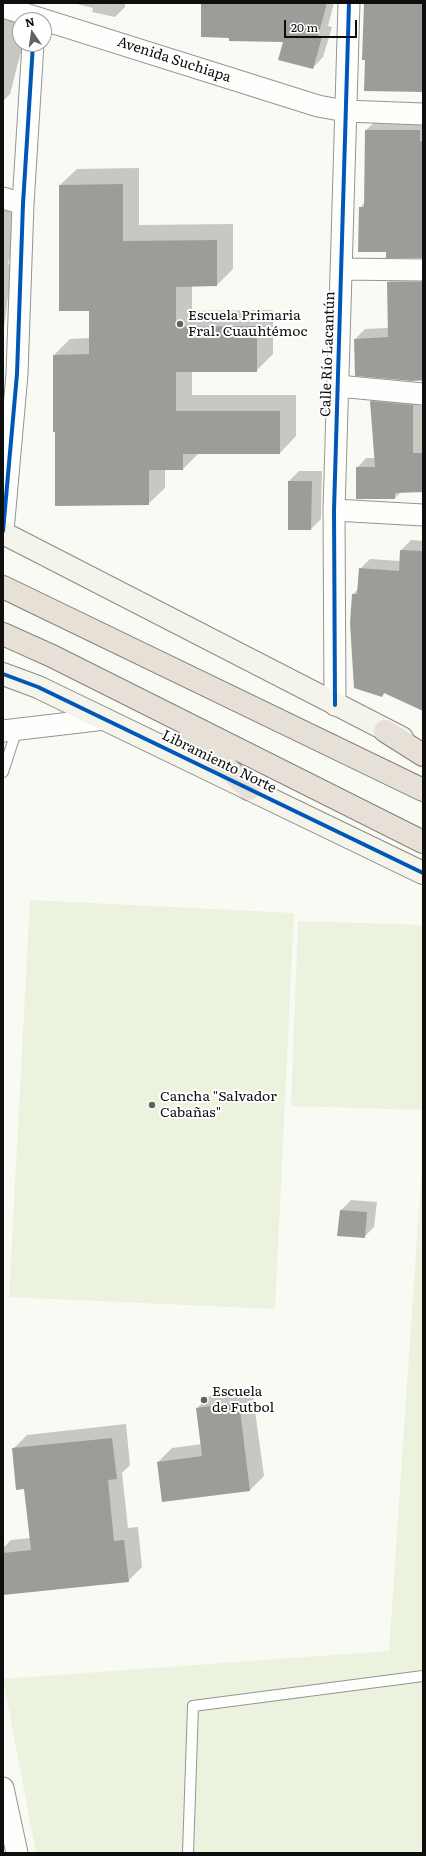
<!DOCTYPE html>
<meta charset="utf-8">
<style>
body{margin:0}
#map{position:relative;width:426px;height:1856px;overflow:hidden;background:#fafaf4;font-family:Literata,serif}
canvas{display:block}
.frame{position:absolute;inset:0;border:4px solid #0e0e0e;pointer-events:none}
.north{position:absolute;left:12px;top:12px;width:40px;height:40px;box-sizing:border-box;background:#fff;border:1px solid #9f9f9f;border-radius:50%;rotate:347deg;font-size:11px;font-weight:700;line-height:16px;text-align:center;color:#0e0e0e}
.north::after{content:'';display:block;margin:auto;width:14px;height:18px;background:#61615e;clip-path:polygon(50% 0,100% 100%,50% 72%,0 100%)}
.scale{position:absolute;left:284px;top:20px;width:73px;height:18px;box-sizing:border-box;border:2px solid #0e0e0e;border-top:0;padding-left:5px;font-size:12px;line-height:14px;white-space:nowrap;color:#0e0e0e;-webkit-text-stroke:3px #fff;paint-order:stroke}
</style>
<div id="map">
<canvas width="426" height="1856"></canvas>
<div class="frame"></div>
<div class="north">N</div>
<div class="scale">20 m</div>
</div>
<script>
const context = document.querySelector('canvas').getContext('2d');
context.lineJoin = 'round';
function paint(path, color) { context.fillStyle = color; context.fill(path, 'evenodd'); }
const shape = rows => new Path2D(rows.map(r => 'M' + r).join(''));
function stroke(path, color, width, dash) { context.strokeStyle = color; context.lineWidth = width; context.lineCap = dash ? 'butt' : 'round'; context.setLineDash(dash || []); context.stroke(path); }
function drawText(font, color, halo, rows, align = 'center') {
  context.font = font + ' Literata,serif'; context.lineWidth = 4; context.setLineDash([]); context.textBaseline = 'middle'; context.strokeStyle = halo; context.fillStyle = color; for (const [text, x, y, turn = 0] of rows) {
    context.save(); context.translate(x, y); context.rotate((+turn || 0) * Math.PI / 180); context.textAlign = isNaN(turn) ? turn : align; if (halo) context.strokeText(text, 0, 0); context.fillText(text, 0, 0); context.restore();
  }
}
const pitch = shape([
 [30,900,294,913,275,1309,9,1297],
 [298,921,423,925,423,1110,291,1106],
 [423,1148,423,1853,36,1853,3,1679,389,1651]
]);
const shadow = shape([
 [3,3,20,20,20,44,23,44,10,94,3,101],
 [73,3,125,3,125,7,115,17,92,12,93,8],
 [202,3,334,3,328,26,332,27,323,57,313,68,284,41,230,37],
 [376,121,423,121,423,257,387,251,360,208,365,202,366,130],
 [139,168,139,225,233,224,233,269,217,285,192,286,192,311,273,310,273,354,256,371,192,371,192,395,296,395,296,436,280,453,199,453,183,469,165,469,165,488,148,504,56,431,54,355,70,339,90,338,90,310,60,310,60,185,77,169],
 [3,193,17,202,16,232,8,264,12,265,3,336],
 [397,272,423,272,423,381,356,375,355,339,365,329,388,328,388,282],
 [381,392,423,396,423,491,401,492,395,498,357,468,366,458,375,458,371,401],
 [3,393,12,394,3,447],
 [299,471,322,471,321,519,311,529,289,481],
 [411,540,423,541,423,709,385,692,382,696,353,594,358,589,360,569,370,559,400,561,401,550],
 [351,1200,377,1202,374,1227,364,1237,341,1210],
 [252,1389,264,1476,250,1490,163,1501,158,1462,172,1448,202,1444,197,1408,211,1395],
 [126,1424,130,1465,122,1473,128,1528,138,1527,142,1567,128,1581,3,1594,3,1548,11,1540,30,1538,25,1488,13,1449,27,1435]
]);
const building = shape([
 [201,3,327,3,318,36,322,37,313,69,278,60,283,42,229,41,229,38,201,37],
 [364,3,423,3,423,92,364,91,365,60,362,60],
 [365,130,420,130,420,141,423,141,423,258,386,258,386,252,358,252,359,207,364,207],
 [123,184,123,241,217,240,217,286,176,287,176,327,257,326,257,372,176,372,176,411,280,411,280,454,183,454,183,470,149,470,149,505,55,506,55,432,53,432,53,355,89,354,89,311,59,311,59,185],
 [387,282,423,282,423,380,412,381,355,376,354,339,388,337],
 [370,401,413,405,413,453,423,453,423,492,395,493,395,499,356,499,356,467,375,467],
 [288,481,312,481,311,530,288,530],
 [400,550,422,551,423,555,423,711,384,693,382,697,354,688,350,623,352,594,357,594,359,568,399,571],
 [340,1210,367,1212,365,1238,337,1236],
 [239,1402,250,1491,162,1502,157,1462,202,1456,196,1408],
 [112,1438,117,1479,108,1480,114,1541,124,1540,129,1582,3,1595,3,1553,31,1550,24,1489,16,1490,12,1448]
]);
const lane = shape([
 [3,772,17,729],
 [188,1853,193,1706,423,1676]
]);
const street = shape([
 [3,7,318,106,345,111,423,114],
 [3,198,23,204],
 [341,269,423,270],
 [338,386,423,394],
 [334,510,423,515],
 [3,531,17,374,23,204,33,44],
 [335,705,334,510,349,3],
 [3,731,105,719],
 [3,1788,17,1853]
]);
const secondary = shape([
 [3,533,402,738],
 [3,674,38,687,423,873]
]);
const highway = shape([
 [3,587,423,790],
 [3,634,52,656,423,842],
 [385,731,423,755],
 [191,733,249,789]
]);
const cycleway = shape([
 [3,531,17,374,23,204,33,44],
 [3,674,38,687,423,873],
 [335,705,334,510,349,3]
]);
const markers = [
 [180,324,4,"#61615e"],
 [152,1105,4,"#61615e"],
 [204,1400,4,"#61615e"]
];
const streetNames = [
 ["Avenida Suchiapa",174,60,18],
 ["Calle Río Lacantún",328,354,-88],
 ["Libramiento Norte",219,762,26]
];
const poiNames = [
 ["Escuela Primaria",188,316],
 ["Fral. Cuauhtémoc",188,332],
 ["Cancha \"Salvador",160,1097],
 ["Cabañas\"",160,1113],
 ["Escuela",212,1392],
 ["de Futbol",212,1408]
];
paint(pitch, '#ebf3df');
paint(shadow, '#0003');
paint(building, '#9e9c99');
stroke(lane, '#949492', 12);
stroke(street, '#949492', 23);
stroke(secondary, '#8b8b88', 24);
stroke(highway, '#82827f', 24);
stroke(lane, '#fefefd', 10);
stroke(street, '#fefefd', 21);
stroke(secondary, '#f4f4eb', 22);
stroke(highway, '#e7e0d7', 22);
stroke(cycleway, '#0057b8', 4);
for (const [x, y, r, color] of markers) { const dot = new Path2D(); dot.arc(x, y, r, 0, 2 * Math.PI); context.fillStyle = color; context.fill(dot); stroke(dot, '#fff', 1.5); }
drawText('14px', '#0e0e0e', '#fff', streetNames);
drawText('14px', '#0e0e0e', '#fff', poiNames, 'left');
</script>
